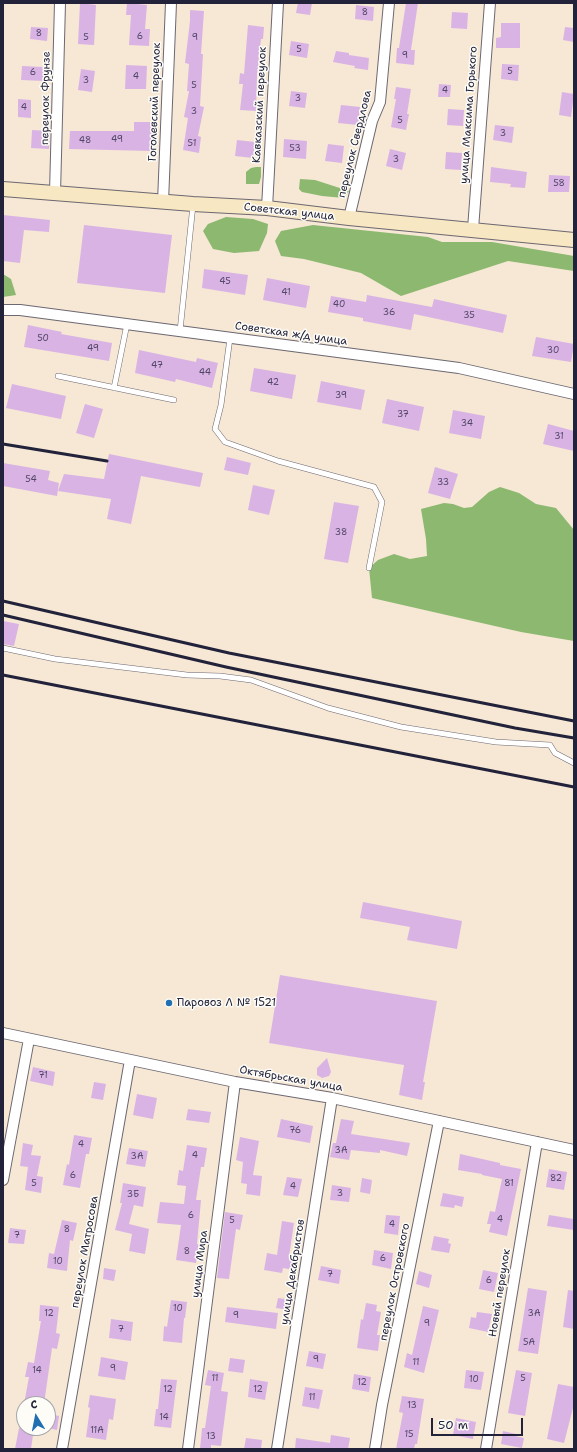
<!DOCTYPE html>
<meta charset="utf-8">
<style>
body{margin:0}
#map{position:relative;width:577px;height:1452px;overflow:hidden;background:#f6e8d4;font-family:"Shantell Sans",sans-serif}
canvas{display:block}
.frame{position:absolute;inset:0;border:4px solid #22223b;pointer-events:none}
.north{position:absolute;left:16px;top:1396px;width:40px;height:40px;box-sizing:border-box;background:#fdfcf7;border:1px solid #a5a5ac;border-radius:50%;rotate:350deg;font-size:11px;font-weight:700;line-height:16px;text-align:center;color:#22223b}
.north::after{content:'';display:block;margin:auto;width:14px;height:18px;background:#1f6fb2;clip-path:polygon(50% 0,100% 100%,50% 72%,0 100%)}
.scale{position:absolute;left:431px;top:1418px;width:92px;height:18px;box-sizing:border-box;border:2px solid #22223b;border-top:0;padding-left:5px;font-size:12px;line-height:14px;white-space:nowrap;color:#22223b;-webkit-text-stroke:3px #fdfcf7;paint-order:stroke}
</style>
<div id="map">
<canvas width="577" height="1452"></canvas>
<div class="frame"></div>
<div class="north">С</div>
<div class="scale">50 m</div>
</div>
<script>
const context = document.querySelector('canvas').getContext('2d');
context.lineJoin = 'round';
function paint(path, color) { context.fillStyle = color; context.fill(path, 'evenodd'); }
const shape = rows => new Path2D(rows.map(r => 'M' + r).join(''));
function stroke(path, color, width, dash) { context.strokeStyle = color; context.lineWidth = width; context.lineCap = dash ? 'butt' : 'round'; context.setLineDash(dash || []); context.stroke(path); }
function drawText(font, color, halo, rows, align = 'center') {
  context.font = font + ' "Shantell Sans",sans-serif'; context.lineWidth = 3; context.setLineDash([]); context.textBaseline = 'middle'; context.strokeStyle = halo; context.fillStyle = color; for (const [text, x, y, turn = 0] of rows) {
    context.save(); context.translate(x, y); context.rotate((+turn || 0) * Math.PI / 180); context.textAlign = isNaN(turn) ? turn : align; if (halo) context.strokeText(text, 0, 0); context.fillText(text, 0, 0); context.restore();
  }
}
const forest = shape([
 [256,167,261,167,261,177,259,184,246,184,246,172,251,168],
 [300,179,315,180,349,191,344,198,322,196,302,192,299,189],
 [226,217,253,219,268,224,267,233,259,251,234,253,213,249,203,231,208,224],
 [313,225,428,237,442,242,492,242,574,256,574,271,508,261,401,296,361,273,304,259,281,256,275,241,281,231],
 [3,274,11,279,16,295,3,297],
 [500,487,519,493,536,504,556,508,574,530,574,641,521,632,372,598,369,568,378,560,394,554,410,559,427,556,426,539,421,509,444,503,453,504,464,508,472,507,489,492]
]);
const building = shape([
 [80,3,96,5,94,45,78,44],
 [127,3,147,5,145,29,150,29,149,46,129,45,131,15,126,15],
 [298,3,312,3,310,15,296,13],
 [406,3,418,3,411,50,415,50,414,65,396,63,397,48,399,48],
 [356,5,374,7,373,21,355,19],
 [190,10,204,11,201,54,203,54,200,106,204,107,198,136,201,137,199,153,183,150,188,118,184,117,189,91,187,91,189,64,185,63,190,21],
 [452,12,468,13,467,29,451,28],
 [501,23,520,23,520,48,496,48,496,38,501,37],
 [248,25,264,27,263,39,261,39,257,75,256,111,240,110,243,84,239,84,240,73,244,74],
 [31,27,48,28,47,41,30,39],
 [565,27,574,28,574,42,563,40],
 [291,41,309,44,307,58,289,55],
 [336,51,349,53,349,55,369,58,368,70,354,68,355,66,333,62],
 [502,64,519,65,518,81,501,79],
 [126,65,147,66,146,89,125,89],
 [22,66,44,67,44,81,21,80],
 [81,69,95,71,92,92,78,90],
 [439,84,451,85,450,97,438,97],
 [396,87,411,89,407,114,409,114,406,130,391,127,396,99,394,99],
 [291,91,307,93,305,108,289,106],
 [562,92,574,94,571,117,559,115],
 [18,99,31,100,31,118,18,117],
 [341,105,360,107,358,125,338,123],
 [448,109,464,110,463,126,447,125],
 [134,122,152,122,151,151,69,149,70,131,134,131],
 [495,125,514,127,512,143,493,140],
 [32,130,50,131,49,149,31,148],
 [284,139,307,141,306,159,283,157],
 [237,140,255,142,253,158,235,156],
 [328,144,344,146,342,163,325,161],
 [390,149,406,153,402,170,386,166],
 [446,152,462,153,461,170,445,169],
 [491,167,527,172,525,188,510,187,511,184,490,182],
 [549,175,570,176,569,192,548,192],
 [3,215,50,220,49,232,24,230,20,263,3,261],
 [84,225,172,235,165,293,77,283],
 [204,269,248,275,245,295,202,288],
 [267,278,310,286,306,308,263,300],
 [367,295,432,307,434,299,507,315,503,333,414,314,411,330,363,321,363,318,328,312,331,296,366,302],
 [28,325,62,332,61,334,112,343,109,361,24,347],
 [536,337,574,344,571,362,532,356],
 [139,350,196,362,197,358,218,363,212,388,176,379,175,382,135,373],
 [254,368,296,375,292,399,250,391],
 [321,381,365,390,361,410,317,402],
 [12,384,66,396,61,419,6,408],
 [387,399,424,407,419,431,382,423],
 [85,404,103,409,94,438,76,433],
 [453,410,485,416,481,439,449,433],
 [548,424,574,431,574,451,543,444],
 [109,454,203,473,200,487,141,476,131,524,107,519,111,499,58,491,64,474,104,479],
 [227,457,251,463,248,475,224,470],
 [3,463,50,471,48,480,59,483,57,496,3,486],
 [435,467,458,474,450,499,428,493],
 [253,485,275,490,269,515,248,510],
 [334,502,359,506,348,563,324,559],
 [3,621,19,624,14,646,3,644],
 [363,902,462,921,457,949,407,940,410,927,360,918],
 [280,975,437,1001,423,1082,425,1082,422,1100,399,1095,404,1065,269,1043],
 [327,1058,331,1072,329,1076,322,1078,317,1075,317,1068],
 [33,1067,55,1072,53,1086,30,1081],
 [94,1082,106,1084,103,1100,91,1098],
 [137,1094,157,1098,153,1119,133,1115],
 [188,1109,211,1112,209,1123,186,1120],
 [281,1119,313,1126,310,1143,277,1137],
 [341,1119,354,1121,351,1134,410,1143,407,1156,380,1150,380,1153,351,1150,349,1160,330,1157,333,1143,336,1143],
 [74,1135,92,1138,89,1154,86,1154,80,1188,63,1185,67,1164,69,1165],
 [240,1137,259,1141,253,1175,262,1176,260,1196,246,1194,247,1184,241,1183,243,1162,236,1160],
 [23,1143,33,1145,31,1155,41,1156,37,1176,43,1177,41,1193,25,1190,28,1167,20,1166],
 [187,1145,207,1148,204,1167,201,1167,196,1200,201,1200,197,1244,199,1244,196,1263,176,1260,181,1225,157,1223,160,1202,184,1204,186,1186,177,1185,179,1170,183,1171],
 [129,1148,148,1151,145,1167,126,1164],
 [460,1154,500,1163,500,1165,521,1169,507,1236,489,1232,491,1224,487,1224,490,1211,495,1212,502,1179,482,1175,482,1174,458,1170],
 [549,1169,567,1172,564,1190,546,1187],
 [287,1177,302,1179,298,1197,283,1195],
 [362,1178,372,1180,370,1194,360,1192],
 [123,1183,146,1187,143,1207,134,1205,129,1224,149,1229,145,1254,129,1251,132,1234,115,1230,122,1203,120,1203],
 [332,1185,351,1188,349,1202,330,1200],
 [443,1193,464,1197,462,1207,455,1205,454,1208,440,1206],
 [225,1212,243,1215,240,1230,236,1229,229,1279,217,1278],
 [386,1215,400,1216,398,1235,384,1233],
 [549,1215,574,1219,574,1230,547,1226],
 [62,1220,77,1223,73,1241,70,1240,67,1271,47,1268,49,1253,54,1254],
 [282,1221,294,1223,289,1257,296,1258,294,1270,283,1268,282,1273,264,1270,267,1253,277,1255],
 [10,1228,26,1230,24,1244,8,1243],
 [434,1236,449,1239,448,1243,451,1244,449,1253,431,1250],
 [374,1250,393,1253,391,1269,372,1265],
 [321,1266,341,1270,339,1284,318,1280],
 [104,1268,116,1270,114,1281,103,1279],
 [483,1270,498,1273,494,1292,479,1289],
 [419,1271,432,1275,429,1288,416,1284],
 [528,1288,547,1291,538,1354,518,1351],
 [568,1290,574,1291,574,1329,563,1327],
 [278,1298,292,1300,290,1310,276,1308],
 [171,1300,187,1302,185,1318,184,1318,182,1343,163,1341,164,1326,167,1327],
 [366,1303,377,1305,376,1311,381,1312,377,1335,380,1335,378,1351,357,1348,361,1319,363,1320],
 [40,1305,59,1307,56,1333,60,1334,57,1349,52,1348,44,1404,24,1404,29,1377,25,1377,28,1362,34,1363,41,1321,39,1321],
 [423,1306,439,1310,424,1373,404,1367,407,1353,412,1355],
 [227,1307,278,1313,276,1329,225,1322],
 [477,1312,492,1314,488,1332,469,1328,471,1317,476,1318],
 [111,1319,133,1322,131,1341,109,1338],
 [309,1351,326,1354,323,1369,306,1366],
 [101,1357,128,1362,125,1380,98,1376],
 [230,1358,245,1360,243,1373,228,1371],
 [208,1370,224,1373,221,1391,228,1392,221,1446,211,1445,211,1449,200,1449,202,1428,205,1428,211,1386,205,1385],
 [466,1370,484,1372,481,1390,464,1388],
 [516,1370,532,1373,525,1416,508,1413],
 [354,1374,371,1377,369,1392,352,1389],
 [161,1379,177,1380,171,1428,154,1426,156,1409,158,1409],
 [250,1379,268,1382,265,1400,248,1397],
 [558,1384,574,1387,574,1404,564,1443,547,1439],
 [305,1387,323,1390,319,1409,302,1406],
 [90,1395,116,1399,113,1420,109,1419,106,1440,86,1437,90,1408,88,1407],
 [402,1396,424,1399,417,1444,415,1444,414,1449,396,1449,403,1413,399,1412],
 [48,1414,59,1416,57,1430,48,1428],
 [456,1418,476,1422,473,1439,453,1435],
 [19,1428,34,1428,31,1449,15,1449],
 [503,1431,516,1434,515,1436,524,1438,522,1448,501,1444],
 [331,1435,350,1438,348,1449,295,1449,296,1438,330,1443],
 [246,1438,262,1440,261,1449,244,1449]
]);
const service = shape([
 [180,331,193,205],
 [230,338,221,405,215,429,225,442,278,461,374,487,382,502,369,568],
 [58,376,174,400],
 [114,388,127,324],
 [3,648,55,659,187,675,220,676,251,680,328,708,401,727,496,742,550,745,555,753,574,763]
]);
const minor = shape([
 [55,193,60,3],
 [163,202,171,3],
 [267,208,278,3],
 [349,218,372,121,380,102,389,3],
 [473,229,490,3],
 [3,310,20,310,459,368,574,394],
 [3,1033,235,1082,332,1098,574,1150],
 [3,1180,29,1039],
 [62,1449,130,1060],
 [188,1449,235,1082],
 [277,1449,332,1098],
 [375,1449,382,1405,439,1121],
 [486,1449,537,1142]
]);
const secondary = shape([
 [3,189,193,204,267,208,349,218,574,240]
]);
const rail = shape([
 [3,444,107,461],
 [3,601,229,653,574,721],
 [3,615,226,667,515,728,574,738],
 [3,675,574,787]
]);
const markers = [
 [169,1003,4,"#1f6fb2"]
];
const numberNames = [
 ["8",365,13],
 ["8",39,34],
 ["6",140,37],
 ["5",86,38],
 ["9",195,38],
 ["5",299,50],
 ["9",405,56],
 ["5",510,72],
 ["6",33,73],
 ["4",136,77],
 ["3",86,81],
 ["5",194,86],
 ["4",445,91],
 ["3",298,99],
 ["4",24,108],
 ["3",194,112],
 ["5",400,121],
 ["3",503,134],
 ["49",117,140],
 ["48",85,141],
 ["51",192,144],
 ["53",295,149],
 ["3",396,160],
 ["58",559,184],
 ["45",225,282],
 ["41",286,293],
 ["40",339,305],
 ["36",389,313],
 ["35",469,316],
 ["50",43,339],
 ["49",93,349],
 ["30",553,351],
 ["47",157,366],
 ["44",205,373],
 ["42",273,383],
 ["39",341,396],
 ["37",403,415],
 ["34",467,424],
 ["31",559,437],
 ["54",31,480],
 ["33",443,483],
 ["38",341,533],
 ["71",43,1076],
 ["76",295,1131],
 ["4",81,1145],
 ["3А",341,1151],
 ["4",195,1156],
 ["3А",137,1157],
 ["6",73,1176],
 ["82",556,1179],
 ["5",34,1184],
 ["81",509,1184],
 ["4",293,1187],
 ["3",340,1194],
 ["3Б",133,1195],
 ["6",191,1216],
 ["4",500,1220],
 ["5",232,1221],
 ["4",392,1225],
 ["8",67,1230],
 ["7",17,1236],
 ["8",187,1252],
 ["6",383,1259],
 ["10",58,1262],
 ["7",330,1275],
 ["6",489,1281],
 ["10",178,1309],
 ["12",49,1314],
 ["3А",534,1314],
 ["9",236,1316],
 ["9",427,1324],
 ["7",121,1330],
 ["5А",529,1343],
 ["9",316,1360],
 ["11",416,1363],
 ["9",113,1369],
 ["14",37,1371],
 ["11",215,1379],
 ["5",523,1379],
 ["10",474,1380],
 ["12",362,1383],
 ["12",168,1390],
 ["12",258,1390],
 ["11",312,1398],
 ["13",412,1406],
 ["14",164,1418],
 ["11А",97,1431],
 ["15",409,1435],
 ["13",211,1437]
];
const streetNames = [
 ["переулок Фрунзе",46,98,-89],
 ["Гоголевский переулок",155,102,-88],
 ["Кавказский переулок",260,105,-87],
 ["улица Максима Горького",469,115,-86],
 ["переулок Свердлова",355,144,-76],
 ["Советская улица",289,212,6],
 ["Советская ж/д улица",291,334,8],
 ["Октябрьская улица",291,1079,10],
 ["переулок Матросова",85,1252,-80],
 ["улица Мира",200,1264,-83],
 ["улица Декабристов",293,1272,-81],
 ["переулок Островского",395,1282,-79],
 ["Новый переулок",500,1293,-81]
];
const poiNames = [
 ["Паровоз Л № 1521",177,1003]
];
paint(forest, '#8cb870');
paint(building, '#dab3e5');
stroke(service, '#6c6771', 6);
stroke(minor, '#6c6771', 12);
stroke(secondary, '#6c6771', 16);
stroke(service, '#fff', 5);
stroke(minor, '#fff', 10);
stroke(secondary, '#f8e7c3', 14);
stroke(rail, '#22223b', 3);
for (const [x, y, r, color] of markers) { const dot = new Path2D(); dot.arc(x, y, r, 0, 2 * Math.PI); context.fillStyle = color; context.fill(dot); stroke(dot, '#fdfcf7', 1.5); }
drawText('9px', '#504666', null, numberNames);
drawText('11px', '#22223b', '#fdfcf7', streetNames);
drawText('11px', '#22223b', '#fdfcf7', poiNames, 'left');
</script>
